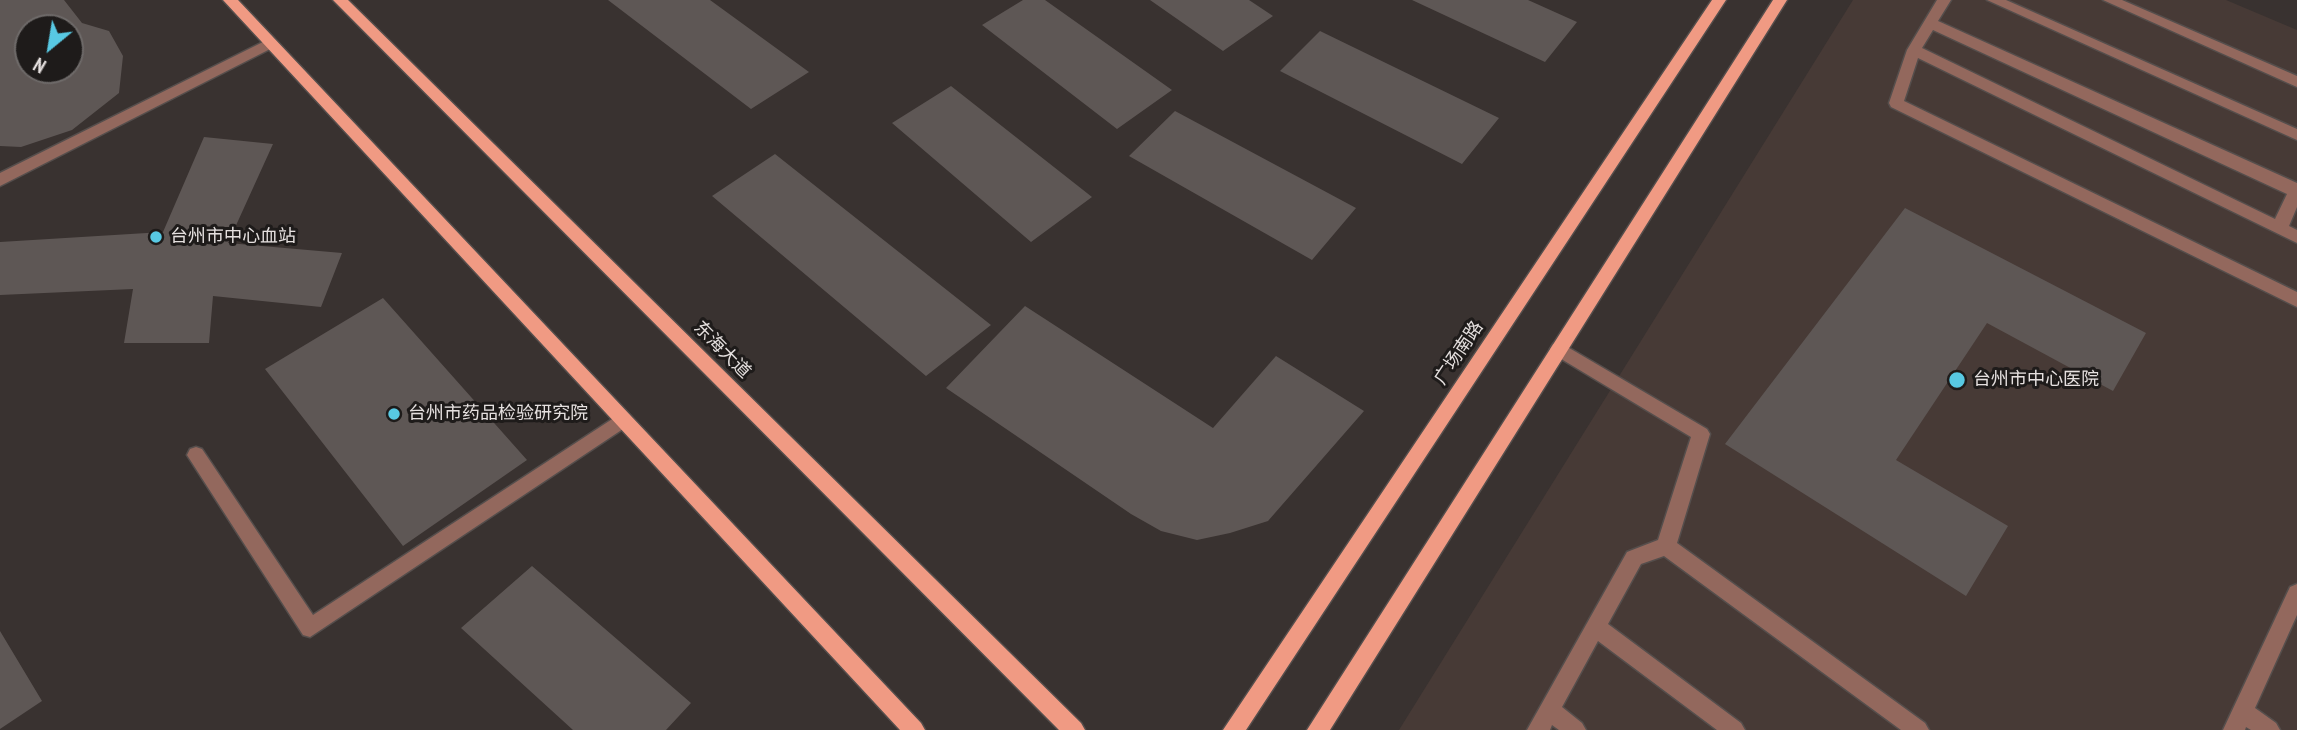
<!DOCTYPE html>
<meta charset="utf-8">
<style>
body{margin:0}
#map{position:relative;width:2297px;height:730px;overflow:hidden;background:#393230;font-family:"PT Sans Narrow",sans-serif}
canvas{display:block}
.north{position:absolute;left:14px;top:14px;width:70px;height:70px;box-sizing:border-box;background:#1e1b1a;border:2px solid #6e6a69;border-radius:50%;rotate:210deg;font-size:19px;font-weight:700;line-height:28px;text-align:center;color:#e5e0df}
.north::after{content:'';display:block;margin:auto;width:24px;height:32px;background:#58c9e3;clip-path:polygon(50% 0,100% 100%,50% 72%,0 100%)}
</style>
<div id="map">
<canvas width="2297" height="730"></canvas>
<div class="north">N</div>
</div>
<script>
const context = document.querySelector('canvas').getContext('2d');
context.lineJoin = 'round';
function paint(path, color) { context.fillStyle = color; context.fill(path, 'evenodd'); }
const shape = rows => new Path2D(rows.map(r => 'M' + r).join(''));
function stroke(path, color, width, dash) { context.strokeStyle = color; context.lineWidth = width; context.lineCap = dash ? 'butt' : 'round'; context.setLineDash(dash || []); context.stroke(path); }
function drawText(font, color, halo, rows, align = 'center') {
  context.font = font + ' "PT Sans Narrow","Noto Sans SC",sans-serif'; context.lineWidth = 6; context.setLineDash([]); context.textBaseline = 'middle'; context.strokeStyle = halo; context.fillStyle = color; for (const [text, x, y, turn = 0] of rows) {
    context.save(); context.translate(x, y); context.rotate((+turn || 0) * Math.PI / 180); context.textAlign = isNaN(turn) ? turn : align; if (halo) context.strokeText(text, 0, 0); context.fillText(text, 0, 0); context.restore();
  }
}
const built = shape([
 [1853,0,2226,0,2297,30,2297,730,1399,730]
]);
const building = shape([
 [0,0,64,0,82,23,109,31,123,56,119,93,72,130,21,147,0,146],
 [28,28,70,28,70,70,28,70],
 [608,0,710,0,809,72,751,109],
 [1023,0,1045,0,1172,90,1117,129,982,25],
 [1150,0,1249,0,1273,16,1223,51],
 [1412,0,1528,0,1577,22,1545,62],
 [1320,31,1499,118,1462,164,1280,71],
 [951,86,1092,197,1031,242,892,123],
 [1175,111,1356,208,1312,260,1129,156],
 [204,137,273,144,228,243,342,253,321,307,213,296,209,343,124,343,133,289,0,295,0,242,163,232],
 [775,154,991,325,926,376,712,196],
 [1905,208,2146,333,2113,391,1987,323,1896,460,2008,526,1966,596,1725,444],
 [383,298,527,460,403,546,265,369],
 [1025,306,1213,428,1276,356,1364,411,1268,521,1230,533,1197,540,1161,531,1131,514,946,388],
 [532,566,691,703,666,730,573,730,461,628],
 [0,631,42,701,0,729]
]);
const minor = shape([
 [1937,0,1951,0,1938,21,2297,183,2297,207,2289,226,2297,230,2297,243,1918,58,1904,101,2297,292,2297,307,1891,107,1889,103,1907,50,1937,0],
 [1933,30,2287,194,2275,219,1922,48,1933,30],
 [1987,0,2006,0,2297,129,2297,140,1987,0],
 [2103,0,2122,0,2297,76,2297,87,2103,0],
 [271,38,278,43,276,46,0,186,0,173,271,38],
 [1559,342,1707,429,1710,434,1677,543,1925,723,1929,730,1901,730,1664,556,1641,564,1608,624,1741,723,1745,730,1717,730,1598,641,1562,707,1582,723,1586,730,1559,730,1552,725,1550,730,1527,730,1627,552,1658,540,1691,437,1553,354,1550,349,1553,344,1559,342],
 [623,412,629,415,632,420,629,425,310,637,303,635,187,455,190,449,196,447,202,449,313,615,623,412],
 [2297,584,2297,615,2255,708,2276,723,2280,730,2251,730,2246,727,2245,730,2223,730,2290,587,2297,584]
]);
const major = shape([
 [223,0,238,0,921,723,925,730,900,730,223,0],
 [333,0,348,0,1081,723,1085,730,1059,730,333,0],
 [1712,0,1726,0,1246,730,1223,730,1712,0],
 [1773,0,1787,0,1330,730,1307,730,1773,0]
]);
const markers = [
 [156,237,7,"#58c9e3"],
 [1957,380,9,"#58c9e3"],
 [394,414,7,"#58c9e3"]
];
const poiNames = [
 ["台州市中心血站",170,237],
 ["台州市中心医院",1973,380],
 ["台州市药品检验研究院",408,414]
];
const streetNames = [
 ["东海大道",722,350,45],
 ["广场南路",1459,353,-56]
];
paint(built, '#473a36');
paint(building, '#5e5755');
stroke(minor, '#554e4c', 3);
stroke(major, '#554e4c', 3);
paint(minor, '#93685d');
paint(major, '#f09a83');
for (const [x, y, r, color] of markers) { const dot = new Path2D(); dot.arc(x, y, r, 0, 2 * Math.PI); context.fillStyle = color; context.fill(dot); stroke(dot, '#1e1b1a', 2.5); }
drawText('18px', '#e5e0df', '#1e1b1a', poiNames, 'left');
drawText('18px', '#e5e0df', '#1e1b1a', streetNames);
</script>
